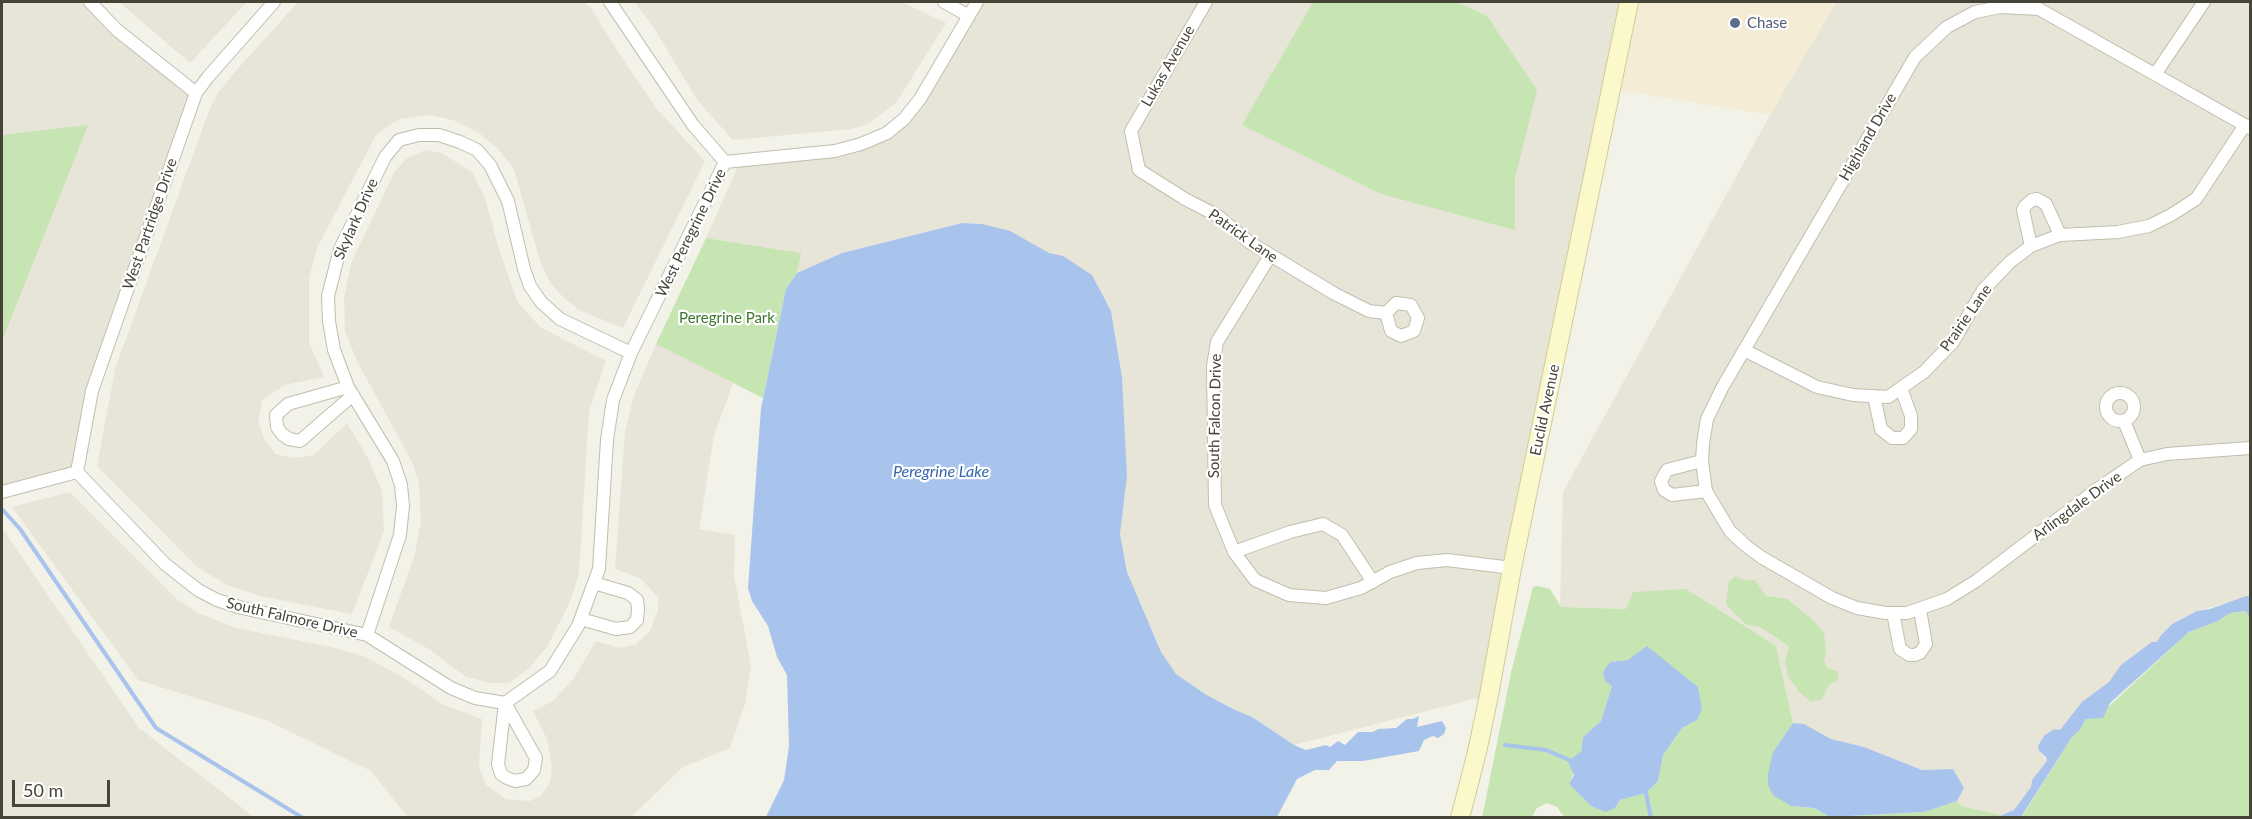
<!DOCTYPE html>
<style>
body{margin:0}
#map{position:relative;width:2252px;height:819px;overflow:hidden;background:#f3f2e8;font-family:Lato,sans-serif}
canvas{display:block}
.frame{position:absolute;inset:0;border:3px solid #464337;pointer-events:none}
.scale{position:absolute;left:12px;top:780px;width:98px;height:27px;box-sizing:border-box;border:3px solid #464337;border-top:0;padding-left:8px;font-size:18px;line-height:21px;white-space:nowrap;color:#464337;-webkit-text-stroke:4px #fff;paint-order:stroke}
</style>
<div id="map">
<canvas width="2252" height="819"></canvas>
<div class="frame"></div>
<div class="scale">50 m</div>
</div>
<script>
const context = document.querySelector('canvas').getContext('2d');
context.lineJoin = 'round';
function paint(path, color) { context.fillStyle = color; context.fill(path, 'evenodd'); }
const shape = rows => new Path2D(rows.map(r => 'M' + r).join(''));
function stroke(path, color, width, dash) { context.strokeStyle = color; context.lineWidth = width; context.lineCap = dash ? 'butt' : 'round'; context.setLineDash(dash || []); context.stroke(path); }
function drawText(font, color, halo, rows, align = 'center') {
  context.font = font + ' Lato,sans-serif'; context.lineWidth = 4.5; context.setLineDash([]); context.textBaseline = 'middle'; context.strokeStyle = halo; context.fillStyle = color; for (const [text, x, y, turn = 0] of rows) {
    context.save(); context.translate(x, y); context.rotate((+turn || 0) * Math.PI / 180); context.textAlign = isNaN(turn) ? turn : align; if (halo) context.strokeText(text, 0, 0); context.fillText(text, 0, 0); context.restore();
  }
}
const residential = shape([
 [2,2,90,2,196,93,100,365,77,472,2,492],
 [119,2,247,2,190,63],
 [298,2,584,2,591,8,616,49,656,108,705,161,623,328,579,310,565,299,551,284,541,264,514,169,496,147,479,133,453,120,429,115,399,119,376,135,317,248,309,278,309,343,324,377,285,385,262,400,258,421,264,438,275,454,294,458,314,455,347,423,369,460,382,491,384,531,352,614,264,597,227,585,197,567,97,466,115,369,210,108,218,93,233,74],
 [634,2,902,2,946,23,896,103,868,124,851,129,733,140,698,101,652,25],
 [977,2,1629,2,1489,695,1294,745,1252,717,1233,709,1205,694,1176,674,1161,652,1127,572,1120,534,1127,475,1122,377,1111,311,1104,298,1063,256,1049,254,982,224,962,223,842,253,797,273,800,253,706,238,741,160,835,151,904,119],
 [1836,2,2250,2,2250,596,2197,611,2172,624,2161,635,2157,642,2152,643,2122,665,2109,682,2088,698,2060,730,2038,746,2039,751,2047,761,2032,780,2031,787,2014,810,2001,815,1961,806,1957,801,1963,788,1953,769,1922,770,1864,747,1831,739,1804,724,1793,723,1776,646,1627,609,1560,607,1563,492,1770,115],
 [425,150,442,153,472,172,485,198,498,246,517,301,540,327,606,361,589,411,579,574,569,604,547,647,527,670,509,683,491,683,466,677,427,648,389,627,415,554,421,521,419,484,413,464,357,361,345,331,344,297,351,263,395,171,406,159],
 [656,344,733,383,714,436,699,529,735,535,734,576,751,666,745,704,730,748,683,767,631,817,408,817,371,771,266,720,138,680,12,507,70,492,178,600,200,614,237,628,331,647,364,656,404,678,444,705,482,719,479,767,486,785,506,799,530,801,541,796,550,782,552,768,547,739,533,711,553,701,574,678,596,641,620,648,636,644,650,631,658,610,658,597,640,578,615,569,625,432,633,398],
 [2,528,139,728,254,817,2,817]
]);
const commercial = shape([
 [1629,2,1836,2,1770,115,1611,89]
]);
const green = shape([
 [1313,2,1457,2,1487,16,1537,90,1515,178,1515,230,1381,194,1242,125],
 [88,125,2,341,2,135],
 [706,238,801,253,797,273,786,289,763,398,656,344],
 [1736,576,1744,580,1755,580,1766,596,1787,599,1814,621,1824,633,1826,652,1824,661,1828,668,1837,671,1839,679,1829,685,1822,699,1811,702,1800,693,1788,676,1785,662,1789,646,1760,627,1745,624,1726,604,1729,581],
 [1538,586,1550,589,1561,607,1626,609,1633,592,1686,589,1776,646,1793,723,1773,752,1791,806,1814,808,1830,817,1924,812,1957,801,1961,806,2001,815,1997,818,1565,818,1557,807,1547,803,1537,808,1532,817,1482,818,1511,673,1533,587],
 [1628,660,1702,709,1697,720,1682,728,1663,755,1658,781,1646,793,1620,800,1615,808,1569,785,1581,752,1583,737,1601,721,1612,686,1610,662],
 [2246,611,2250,618,2250,817,2021,818,2072,737,2079,731,2086,719,2095,718,2106,709,2189,632,2218,621,2229,613]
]);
const water = shape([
 [962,223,982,224,1010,231,1049,253,1063,256,1092,275,1111,311,1122,377,1127,476,1120,534,1127,572,1161,652,1176,674,1205,694,1233,709,1252,717,1294,745,1306,750,1326,745,1330,747,1338,741,1345,745,1358,732,1373,732,1378,729,1396,728,1407,719,1413,719,1419,716,1417,727,1442,721,1446,728,1444,734,1438,738,1433,736,1424,740,1419,751,1363,761,1337,761,1329,770,1315,770,1297,779,1277,817,766,817,784,780,789,746,787,675,777,657,768,626,752,601,748,588,761,408,786,289,797,273,842,253],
 [2246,596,2250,596,2250,618,2246,611,2230,613,2218,621,2189,632,2110,703,2103,718,2086,719,2079,731,2072,737,2021,817,1997,817,2014,810,2031,787,2032,780,2047,761,2046,757,2039,751,2038,746,2044,736,2054,729,2060,730,2082,702,2109,682,2121,665,2152,642,2157,642,2161,635,2172,624,2197,611,2210,609],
 [1647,646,1698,687,1702,709,1697,720,1682,728,1663,755,1658,781,1646,793,1620,800,1615,808,1606,812,1591,806,1569,784,1574,775,1568,761,1581,752,1583,737,1601,721,1612,686,1605,681,1603,672,1610,662,1628,660],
 [1793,723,1804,724,1831,739,1864,747,1922,770,1953,769,1964,788,1957,801,1924,812,1830,817,1814,808,1791,806,1773,795,1768,785,1768,774,1773,752]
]);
const stream = shape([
 [2,509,20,529,156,728,303,818],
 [1505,745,1546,750,1574,762],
 [1644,792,1646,793,1651,818]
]);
const minor = shape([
 [90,2,117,30,196,93],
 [610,2,693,125,725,162],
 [944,2,969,16],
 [1206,2,1131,131,1139,170,1185,199,1218,216,1249,242,1335,294,1369,311,1386,313,1391,331,1401,336,1414,331,1418,318,1411,305,1396,303,1386,313],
 [2156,73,2204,2],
 [2250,128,2039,9,2000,7,1975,12,1947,27,1915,57,1722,388,1707,419,1703,444,1702,461,1706,491,1730,531,1745,545,1761,557,1832,598,1857,608,1886,613,1907,613,1947,599,1976,581,2096,490,2140,460,2167,454,2250,448],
 [2031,246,2023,210,2025,206,2032,200,2037,199,2046,204,2060,235],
 [1744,350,1817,387,1853,395,1888,397,1924,372,1953,342,1983,290,2010,262,2031,246,2060,235,2118,232,2149,226,2171,215,2196,199,2245,125],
 [348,387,288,404,276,415,277,427,282,434,289,439,300,441,353,395],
 '2106 407a14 14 0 1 1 28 0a14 14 0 1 1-28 0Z',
 [1874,396,1881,429,1892,438,1903,438,1911,429,1911,416,1901,388],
 [2124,421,2140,460],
 [1702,461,1667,470,1661,481,1664,490,1672,495,1706,491],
 [77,472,92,391,196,93,208,77,274,2],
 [77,472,165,564,198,590,217,600,242,608,367,635,451,688,475,698,505,703],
 [2,492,77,472],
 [1234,552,1215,505,1213,366,1217,342,1270,256],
 [1373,582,1342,535,1323,524,1290,532,1234,552,1255,580,1289,595,1326,598,1361,588,1390,572,1417,563,1447,560,1512,568],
 [1893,613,1900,649,1909,655,1914,655,1920,653,1926,644,1920,610],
 [581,619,616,629,630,627,637,620,638,609,637,600,628,593,594,583],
 [367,635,400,535,403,506,401,485,393,461,348,387,334,350,329,321,328,296,340,249,385,157,399,140,419,135,439,135,460,142,477,150,490,165,508,201,524,269,530,286,541,302,560,319,631,353],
 [505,703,550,671,578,626,599,569,607,440,613,400,631,353,725,162,835,151,861,144,887,133,904,119,920,99,977,2],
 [505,703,536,758,534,770,526,779,515,781,507,778,501,774,498,764,505,703]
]);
const secondary = shape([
 [1460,818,1477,752,1489,695,1512,568,1629,2]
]);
const markers = [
 [1735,23,6,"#5c6f8a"]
];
const serviceNames = [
 ["Chase",1747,23]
];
const streetNames = [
 ["Lukas Avenue",1168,66,-60],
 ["Highland Drive",1868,137,-60],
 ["Skylark Drive",356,219,-66],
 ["West Partridge Drive",150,224,-71],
 ["West Peregrine Drive",691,233,-64],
 ["Patrick Lane",1243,236,35],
 ["Prairie Lane",1966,318,-55],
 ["Euclid Avenue",1545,410,-78],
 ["South Falcon Drive",1215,416,-89],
 ["Arlingdale Drive",2077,506,-36],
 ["South Falmore Drive",292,618,13]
];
const parkNames = [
 ["Peregrine Park",727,318]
];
const waterNames = [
 ["Peregrine Lake",941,472]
];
paint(residential, '#e7e5d7');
paint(commercial, '#f4ecd5');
paint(green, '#c6e5b3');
paint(water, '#a8c4ec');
stroke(stream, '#a8c4ec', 4);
stroke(minor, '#c1beae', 14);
stroke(secondary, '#d0cc9a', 20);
stroke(minor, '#fff', 12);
stroke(secondary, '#fbf8ca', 18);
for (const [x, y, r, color] of markers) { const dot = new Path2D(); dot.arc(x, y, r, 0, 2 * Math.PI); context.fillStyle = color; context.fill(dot); stroke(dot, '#fff', 2); }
drawText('15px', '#4e5e75', '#fff', serviceNames, 'left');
drawText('15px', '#464337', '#fff', streetNames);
drawText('15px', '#3c752d', '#fff', parkNames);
drawText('italic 16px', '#3666ac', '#fff', waterNames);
</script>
